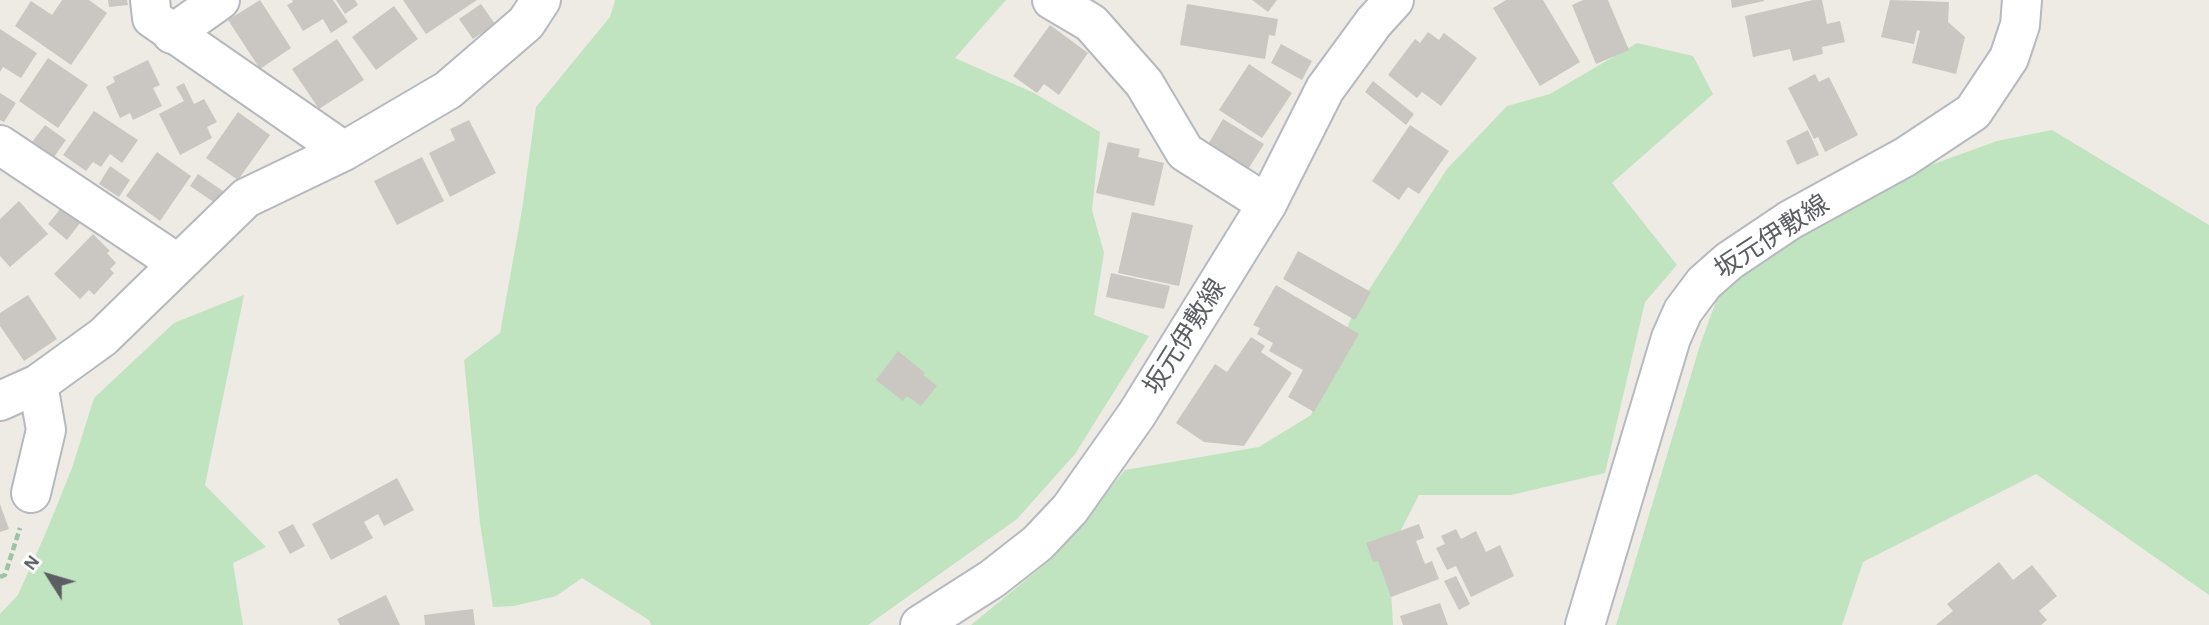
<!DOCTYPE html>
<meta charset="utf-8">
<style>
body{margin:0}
#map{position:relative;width:2209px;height:625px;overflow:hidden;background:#edebe3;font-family:"Alegreya Sans",sans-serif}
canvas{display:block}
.north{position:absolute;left:14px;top:541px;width:70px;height:70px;-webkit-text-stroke:5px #fff;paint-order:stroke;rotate:307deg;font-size:19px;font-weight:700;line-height:28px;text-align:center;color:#5b5e63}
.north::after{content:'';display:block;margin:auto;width:24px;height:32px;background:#5b5e63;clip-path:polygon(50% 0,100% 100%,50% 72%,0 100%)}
</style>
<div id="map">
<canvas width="2209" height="625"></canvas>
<div class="north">N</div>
</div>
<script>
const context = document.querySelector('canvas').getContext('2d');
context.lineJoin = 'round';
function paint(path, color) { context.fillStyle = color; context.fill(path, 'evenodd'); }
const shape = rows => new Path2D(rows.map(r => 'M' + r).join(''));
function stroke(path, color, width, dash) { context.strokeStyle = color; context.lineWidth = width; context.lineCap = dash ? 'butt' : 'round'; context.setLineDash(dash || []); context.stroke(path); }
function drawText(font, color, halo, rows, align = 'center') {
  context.font = font + ' "Alegreya Sans","Noto Sans JP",sans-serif'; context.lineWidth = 6; context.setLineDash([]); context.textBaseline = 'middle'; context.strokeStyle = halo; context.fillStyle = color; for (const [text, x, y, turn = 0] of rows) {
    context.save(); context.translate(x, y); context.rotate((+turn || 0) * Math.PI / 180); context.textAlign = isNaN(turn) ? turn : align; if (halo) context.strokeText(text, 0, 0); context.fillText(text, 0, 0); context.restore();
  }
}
const green = shape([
 [615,0,1006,0,955,58,1034,93,1100,132,1092,210,1104,253,1094,315,1149,336,1075,454,1017,519,868,625,651,625,649,620,582,578,556,596,514,606,493,607,480,523,464,360,500,333,522,210,536,107,610,17],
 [1637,43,1693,56,1713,94,1612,183,1677,265,1645,302,1605,473,1511,495,1419,495,1389,553,1393,625,971,625,1055,556,1125,470,1259,447,1311,415,1352,316,1447,169,1507,106,1550,94],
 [2052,130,2209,225,2209,595,2036,474,1863,562,1842,625,1616,625,1700,345,1722,285,1851,194,1997,141],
 [244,295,205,485,266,547,233,563,243,625,0,625,0,614,18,595,47,530,72,468,94,398,174,323]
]);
const building = shape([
 [62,0,89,0,107,13,71,65,15,26,31,1,52,15],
 [108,0,127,0,128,5,109,7],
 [260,0,291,48,260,69,228,20],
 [292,0,333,0,348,22,331,33,323,19,303,31,287,5,293,2],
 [336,0,355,0,358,5,345,14],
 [403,0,477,0,426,34],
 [1252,0,1277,0,1268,12],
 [1506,0,1543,0,1580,62,1540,86,1493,8],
 [1583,0,1608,0,1629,50,1596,64,1572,5],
 [1731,0,1764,0,1764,1,1732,8],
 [1813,0,1822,0,1827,24,1840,21,1845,42,1822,47,1823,54,1793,61,1790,49,1753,57,1745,16],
 [1890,0,1949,2,1948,22,1965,37,1956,74,1912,63,1920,31,1917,30,1914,44,1881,37],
 [481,4,495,24,473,39,459,19],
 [1187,4,1278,19,1275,36,1269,35,1265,59,1180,45],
 [394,6,418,39,376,70,352,37],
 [1050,25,1088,53,1059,95,1044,84,1037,93,1013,76],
 [0,29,37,53,21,78,3,67,0,72],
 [1428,32,1439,40,1444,33,1477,58,1441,106,1422,92,1417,98,1388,75,1415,39,1420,43],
 [337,39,364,80,319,109,292,69],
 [1281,44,1312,61,1302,80,1271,63],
 [48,58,88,85,58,128,19,101],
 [148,60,160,85,153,88,162,106,133,120,130,113,120,118,106,87,115,82,113,77],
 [1249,64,1292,93,1262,138,1219,110],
 [1815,74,1819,82,1829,77,1858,135,1825,152,1818,137,1814,139,1788,88],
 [1373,81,1414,114,1406,125,1365,92],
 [184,83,194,104,204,99,217,122,207,127,212,138,180,155,159,114,184,101,176,87],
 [0,93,16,103,4,122,0,120],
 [94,111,138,140,122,163,110,154,101,167,93,162,86,171,63,155],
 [238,112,270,135,238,180,206,158],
 [1223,119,1264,144,1247,171,1207,146],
 [469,120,496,173,450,197,429,153,455,140,450,129],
 [45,125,66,140,54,157,32,142],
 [1410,125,1449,151,1419,194,1408,187,1399,200,1372,181],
 [1808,130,1819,155,1797,165,1786,141],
 [1108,142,1140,149,1138,157,1164,163,1154,206,1096,193],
 [157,152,191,176,160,221,126,196],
 [422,157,444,201,397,225,374,181],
 [110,166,130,180,119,197,99,184],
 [198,174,226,193,218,205,190,186],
 [19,201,48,234,10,267,0,256,0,219],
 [62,207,80,223,67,240,48,224],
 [1132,212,1193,225,1179,286,1118,273],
 [93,234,110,251,107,253,116,263,110,269,114,273,94,295,89,290,80,299,54,274],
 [1298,251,1371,292,1355,320,1283,279],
 [1111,273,1170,286,1164,309,1106,297],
 [1276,285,1359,334,1314,412,1288,397,1303,370,1269,351,1273,343,1257,334,1260,328,1253,325],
 [28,295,57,339,24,361,0,326,0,313],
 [1251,337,1265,346,1261,352,1292,373,1244,446,1204,442,1176,423,1215,364,1227,372],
 [898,351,925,373,923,375,937,386,921,406,907,396,903,401,876,380],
 [397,478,414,510,384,526,378,514,364,522,373,538,331,560,312,524],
 [0,504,9,529,0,532],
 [293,524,305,546,290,554,278,532],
 [1419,524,1424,538,1416,541,1425,564,1432,561,1439,579,1391,597,1378,561,1373,562,1366,543],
 [1456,529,1461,539,1476,531,1486,552,1500,545,1514,576,1471,597,1456,566,1447,570,1436,548,1445,544,1441,536],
 [1999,562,2013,580,2032,565,2057,596,2039,611,2047,620,2041,625,1936,625,1953,611,1947,604],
 [1456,576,1470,604,1459,610,1444,581],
 [386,595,400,625,340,625,337,619],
 [1440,603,1448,625,1403,625,1400,616],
 [473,609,475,625,425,625,424,615]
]);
const path = shape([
 [0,577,5,575,20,528]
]);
const street = shape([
 [150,0,152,18,344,151],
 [1052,0,1091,23,1144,83,1185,152,1267,204],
 [172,34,220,0],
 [0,145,177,263],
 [0,401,38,384,103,337,246,198,344,151,448,90,526,23,541,0],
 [31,493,46,430,38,384]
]);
const secondary = shape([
 [920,625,992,579,1038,543,1070,509,1137,414,1267,204,1325,89,1374,22,1394,0],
 [1585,625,1671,338,1683,311,1704,283,1729,261,1790,220,1905,157,1973,112,2009,58,2020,25,2022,0]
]);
const streetNames = [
 ["坂元伊敷線",1772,237,-33],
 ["坂元伊敷線",1185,337,-58]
];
paint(green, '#c0e4bf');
paint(building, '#cac7c2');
stroke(street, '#b5b8bd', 42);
stroke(secondary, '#b6b9bf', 42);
stroke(path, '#99c5a5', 4.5, [7, 3.5]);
stroke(street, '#fff', 38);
stroke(secondary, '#fff', 38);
drawText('26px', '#5b5e63', '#fff', streetNames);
</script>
